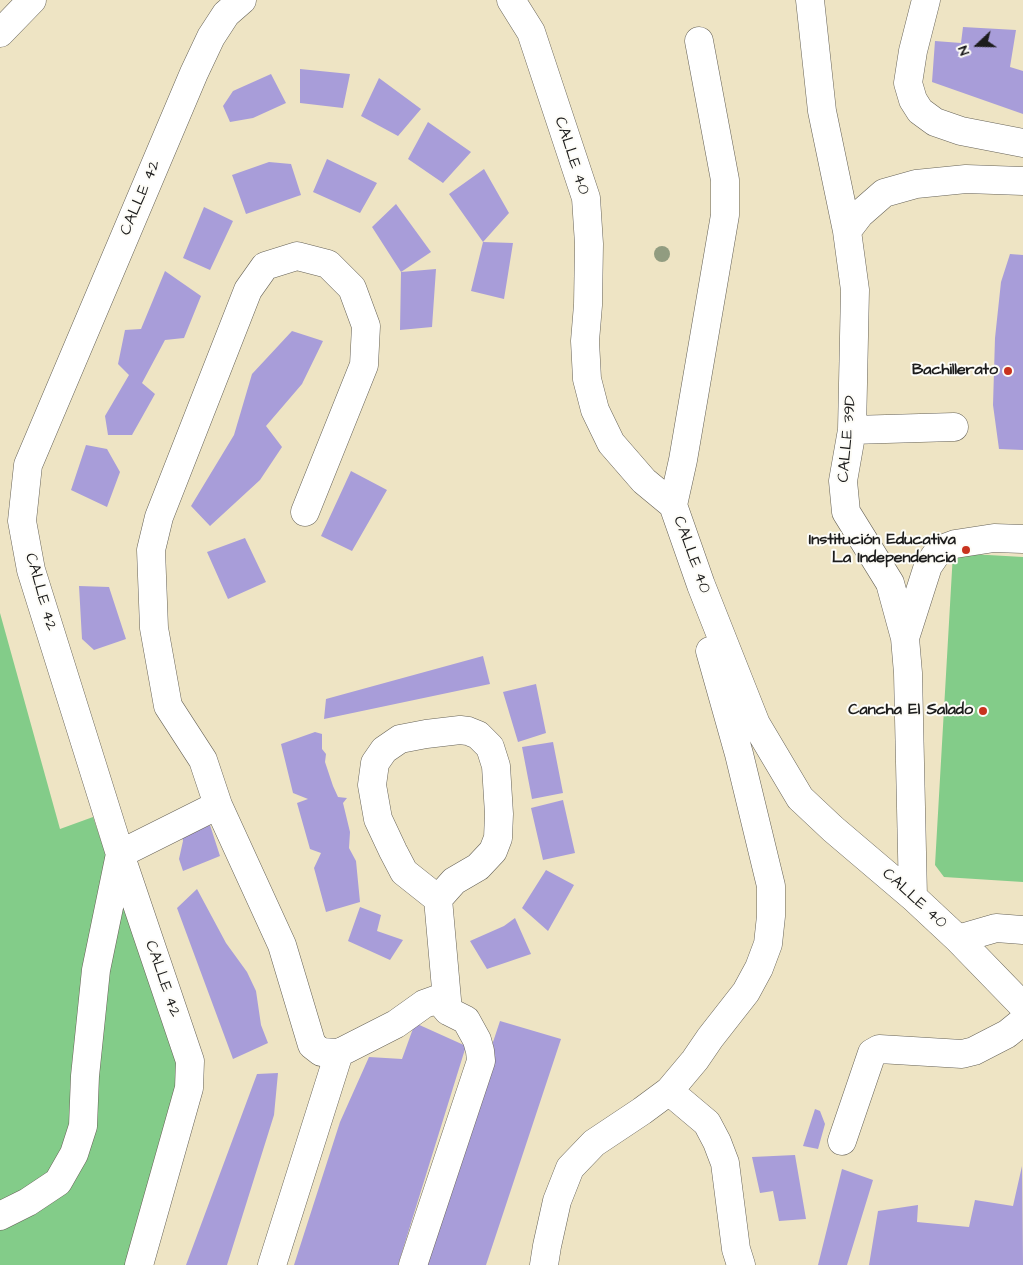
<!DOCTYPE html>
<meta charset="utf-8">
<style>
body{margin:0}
#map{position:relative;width:1023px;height:1265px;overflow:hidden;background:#eee4c4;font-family:"Architects Daughter",sans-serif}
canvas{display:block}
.north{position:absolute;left:953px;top:20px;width:50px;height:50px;-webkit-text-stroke:4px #fdfcf7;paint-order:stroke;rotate:249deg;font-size:14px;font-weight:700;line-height:20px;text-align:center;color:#1c1c1c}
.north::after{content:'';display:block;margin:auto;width:18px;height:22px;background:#1c1c1c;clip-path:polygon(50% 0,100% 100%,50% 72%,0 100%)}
</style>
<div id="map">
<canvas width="1023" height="1265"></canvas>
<div class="north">N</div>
</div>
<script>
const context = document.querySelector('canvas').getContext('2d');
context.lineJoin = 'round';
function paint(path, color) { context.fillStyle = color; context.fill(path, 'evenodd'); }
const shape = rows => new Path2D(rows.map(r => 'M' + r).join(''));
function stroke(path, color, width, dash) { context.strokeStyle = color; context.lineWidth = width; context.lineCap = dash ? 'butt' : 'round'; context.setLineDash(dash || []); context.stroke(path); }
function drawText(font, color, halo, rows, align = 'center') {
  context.font = font + ' "Architects Daughter",sans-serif'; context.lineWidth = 4; context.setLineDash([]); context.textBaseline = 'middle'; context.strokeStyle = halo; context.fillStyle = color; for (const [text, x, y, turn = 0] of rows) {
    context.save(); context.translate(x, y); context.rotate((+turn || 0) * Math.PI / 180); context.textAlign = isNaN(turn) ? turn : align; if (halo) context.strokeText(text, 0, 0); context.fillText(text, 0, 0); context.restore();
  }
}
const green = shape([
 [953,553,1023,557,1023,882,944,877,935,865],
 [0,613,60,829,93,817,183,1079,130,1265,0,1265]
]);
const building = shape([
 [963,27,1016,30,1010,67,1023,71,1023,114,932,82,935,41,961,43],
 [300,69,350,74,343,108,300,103],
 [271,74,286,103,253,118,230,122,223,106,233,91],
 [379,78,421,109,398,136,361,116],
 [428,122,471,152,443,183,408,159],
 [327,159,377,183,360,213,313,192],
 [269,162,291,164,301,195,246,214,232,175],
 [484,169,509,213,483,242,449,194],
 [396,204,431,252,401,272,372,227],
 [204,207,233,221,210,270,183,258],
 [483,242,513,243,504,299,471,291],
 [1010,254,1023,255,1023,450,999,449,993,405,995,338,1001,282],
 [436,269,432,327,400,330,401,272],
 [165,271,201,296,184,338,165,340,142,383,155,394,132,435,108,435,105,416,129,375,118,364,125,330,141,329],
 [292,331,323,341,302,384,266,426,282,447,260,480,210,526,191,506,234,435,252,374],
 [86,445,107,449,120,472,107,507,71,490],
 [351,471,387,490,352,551,321,536],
 [245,538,266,582,228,599,207,552],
 [79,586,109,587,126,639,94,650,82,639],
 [483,656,490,684,324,719,326,699],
 [536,684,546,733,518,742,503,692],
 [315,732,322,734,322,749,326,754,325,762,333,786,338,797,347,798,343,803,350,832,349,848,356,861,360,902,326,912,314,868,321,853,310,849,297,803,308,799,293,793,281,744],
 [553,742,563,793,532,799,522,747],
 [563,800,575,853,543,860,531,808],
 [210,825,220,856,183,871,179,859,183,841,182,836],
 [546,870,574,885,548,931,522,908],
 [197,889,226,943,247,972,256,991,261,1025,268,1043,233,1059,177,908],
 [360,907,381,915,377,931,403,940,390,960,348,941],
 [515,918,531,954,487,969,470,941,504,926],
 [500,1021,561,1039,486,1265,419,1265],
 [415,1023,466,1046,398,1265,294,1265,340,1122,369,1057,402,1059],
 [278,1073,274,1115,227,1265,186,1265,257,1074],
 [815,1109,820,1111,825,1124,818,1149,803,1146],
 [795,1155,806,1219,779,1221,773,1191,760,1193,752,1157],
 [1022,1166,1023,1265,869,1265,878,1211,918,1205,917,1222,969,1227,975,1200,1013,1206],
 [842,1169,873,1180,847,1265,818,1265]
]);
const minor = shape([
 [511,0,531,32,586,198,589,244,588,305,585,341,587,379,595,410,611,443,644,481,673,505,701,585,756,724,800,798,833,829,913,897,958,939,1023,1006],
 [810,0,822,111,847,231,855,290,852,430,843,481,846,512,890,583,905,638,908,673,913,897],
 [926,0,913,51,908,83,913,100,920,111,935,122,961,131,1023,143],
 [0,33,32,0],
 [847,231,860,214,884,193,916,184,966,179,1023,181],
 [852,430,954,427],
 [673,505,683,460,725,215,725,180,699,41],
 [905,638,928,566,939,550,955,544,994,538,1023,539],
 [218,805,282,945,312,1045,321,1052,339,1053,396,1024,424,1004,438,999,448,1011,466,1020,477,1040,480,1051,481,1061,413,1265],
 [438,899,454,881,478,867,493,851,498,838,499,814,496,766,490,747,478,735,468,731,460,730,426,734,400,739,384,750,375,763,372,785,378,819,393,851,404,872,438,899,448,1011],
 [958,939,996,928,1023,930],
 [669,1091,707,1123,717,1142,725,1163,736,1249,741,1265],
 [842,1141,872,1053,879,1049,962,1054,974,1051,1007,1034,1023,1021],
 [0,1216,28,1202,58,1182,74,1154,83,1126,85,1076,96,970,120,854,218,805,203,760,168,706,154,628,151,550,159,517,248,290,265,266,297,256,328,264,352,288,366,326,364,365,305,512],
 [139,1265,189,1088,190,1061,120,854,31,570,22,521,28,465,194,73,211,37,226,14,242,0],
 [272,1265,339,1053],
 [544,1265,547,1246,557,1201,570,1168,594,1143,642,1111,669,1091,695,1060,710,1038,746,992,759,968,768,944,771,916,771,886,739,754,710,651]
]);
const trees = [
 [662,254]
];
const markers = [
 [1008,371,5,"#c8321e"],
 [966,550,5,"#c8321e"],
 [983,711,5,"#c8321e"]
];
const streetNames = [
 ["CALLE 40",571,156,72],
 ["CALLE 42",141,198,-67],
 ["CALLE 39D",848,439,-85],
 ["CALLE 40",691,555,70],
 ["CALLE 42",40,592,74],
 ["CALLE 40",914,899,42],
 ["CALLE 42",162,979,71]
];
const poiNames = [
 ["Bachillerato",998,371],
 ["Institución Educativa",956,541],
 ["La Independencia",956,559],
 ["Cancha El Salado",973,711]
];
paint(green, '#83cc89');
paint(building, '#a89dd9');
stroke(minor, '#666257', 29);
stroke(minor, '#fff', 28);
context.fillStyle = '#919c80';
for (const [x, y] of trees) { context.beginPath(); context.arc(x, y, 8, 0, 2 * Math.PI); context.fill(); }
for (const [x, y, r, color] of markers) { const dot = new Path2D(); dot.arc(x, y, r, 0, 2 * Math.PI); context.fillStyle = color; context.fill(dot); stroke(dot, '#fdfcf7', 2); }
drawText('16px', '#1c1c1c', '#fdfcf7', streetNames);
drawText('bold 16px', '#1c1c1c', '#fdfcf7', poiNames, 'right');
</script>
